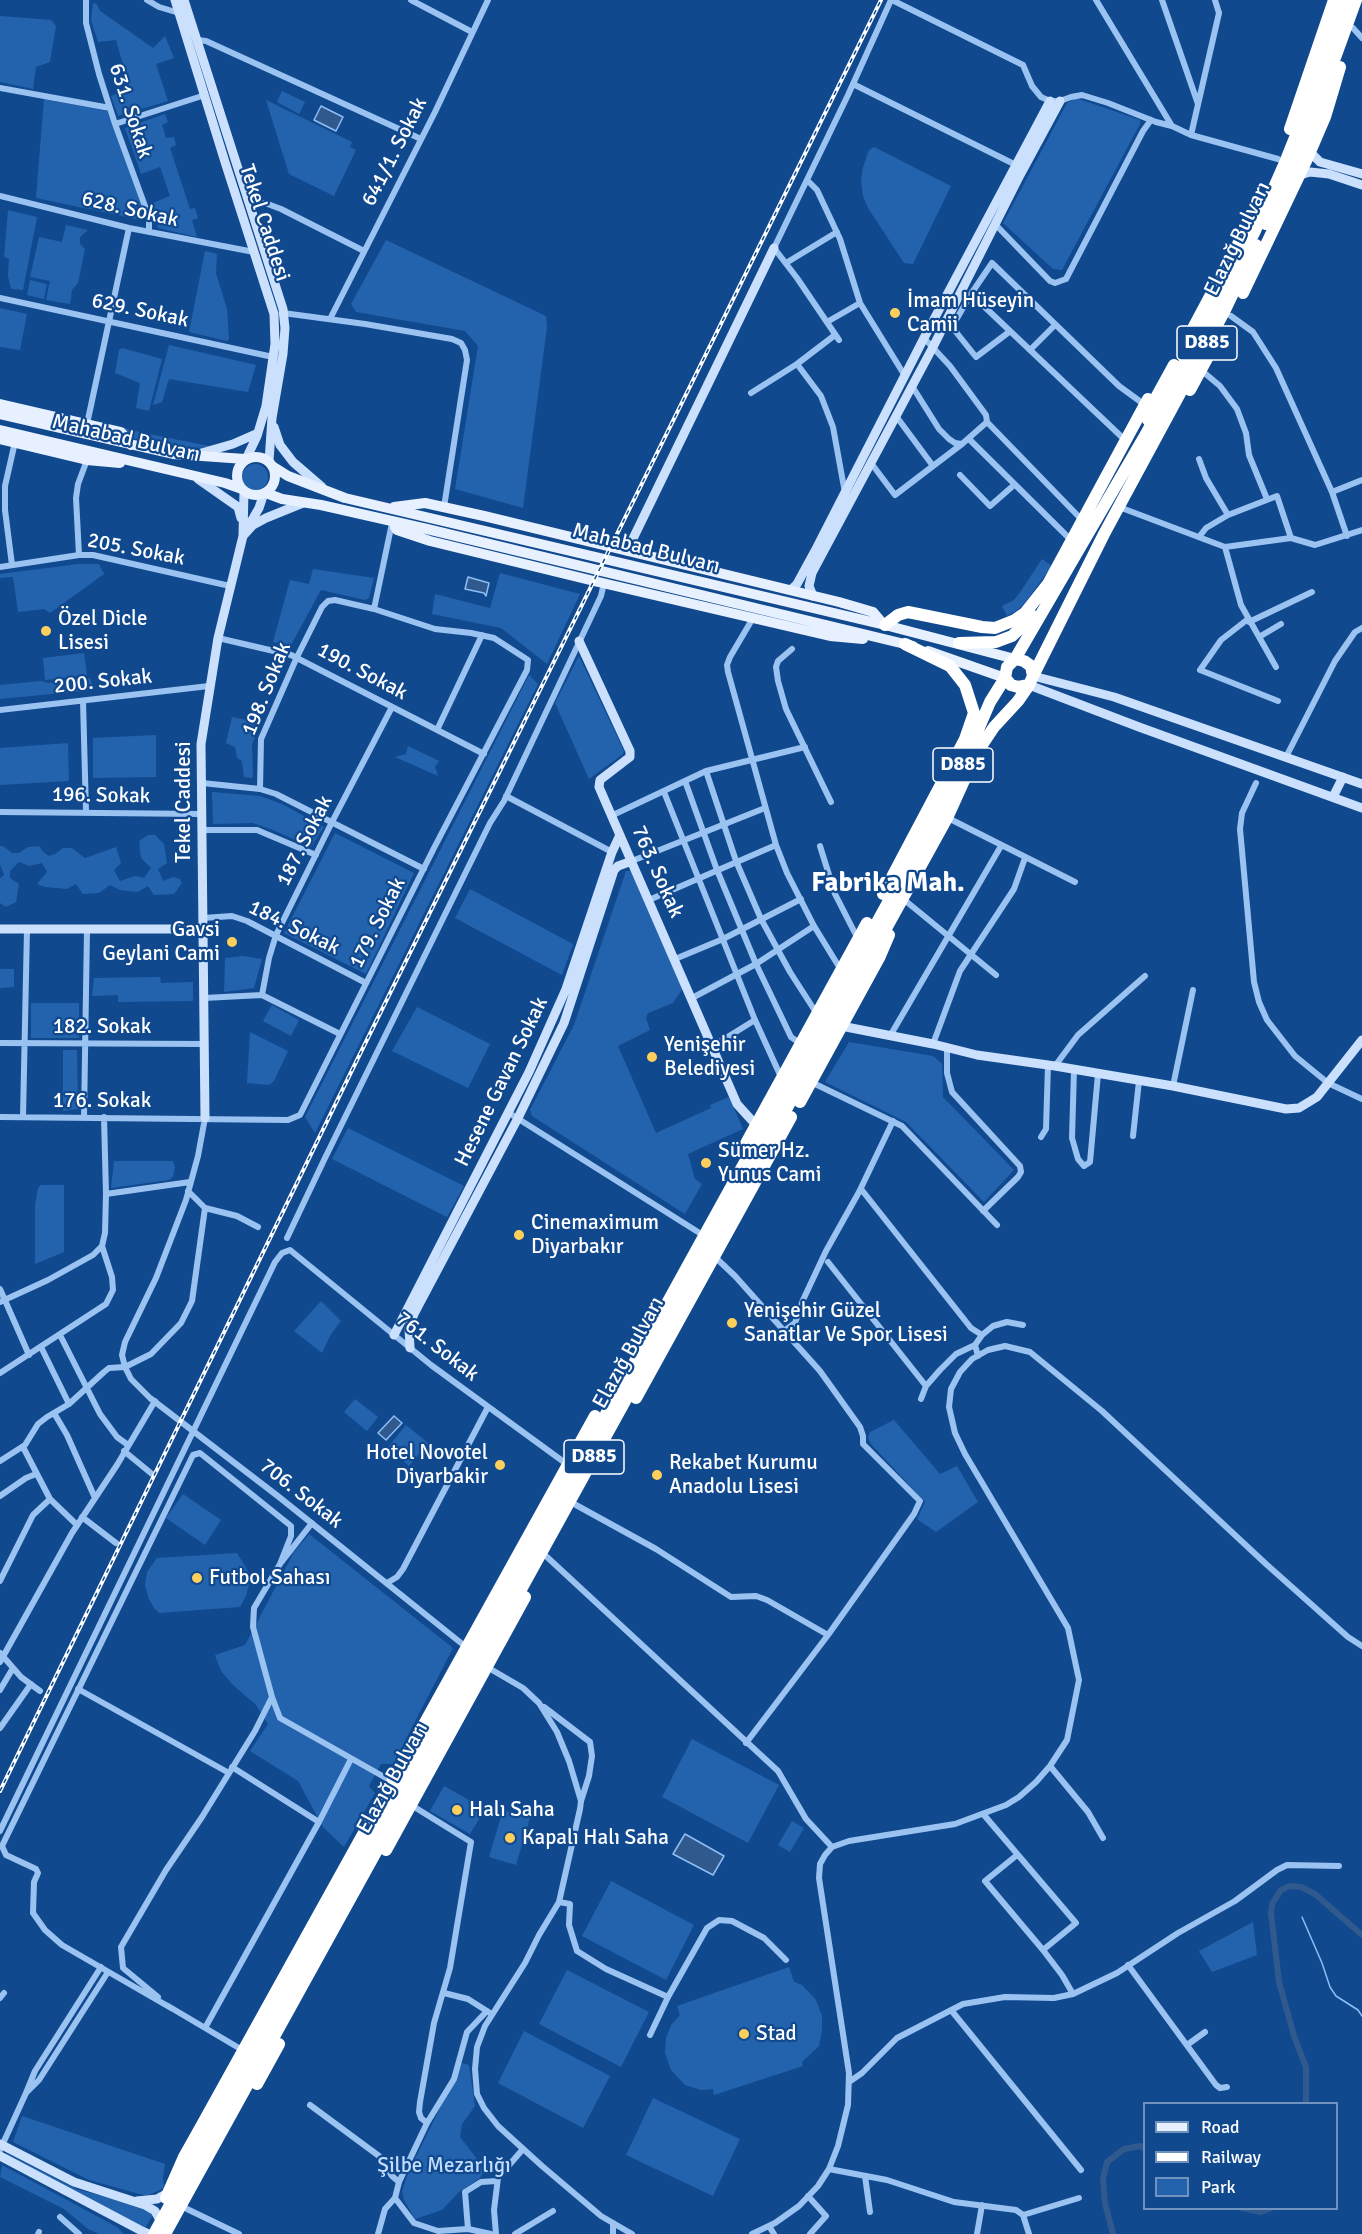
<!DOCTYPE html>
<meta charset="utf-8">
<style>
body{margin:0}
#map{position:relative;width:1362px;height:2234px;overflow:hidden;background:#11498f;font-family:Signika,sans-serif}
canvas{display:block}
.legend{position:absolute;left:1143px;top:2102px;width:195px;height:108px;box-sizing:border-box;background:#11498f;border:2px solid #7092bc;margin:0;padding:8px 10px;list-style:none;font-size:18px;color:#fff}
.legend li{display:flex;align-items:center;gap:12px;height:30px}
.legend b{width:30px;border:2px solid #7092bc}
</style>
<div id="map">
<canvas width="1362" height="2234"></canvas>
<ul class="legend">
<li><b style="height:8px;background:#e6f0ff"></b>Road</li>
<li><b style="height:8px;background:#fff"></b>Railway</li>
<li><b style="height:16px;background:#2363ae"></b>Park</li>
</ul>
</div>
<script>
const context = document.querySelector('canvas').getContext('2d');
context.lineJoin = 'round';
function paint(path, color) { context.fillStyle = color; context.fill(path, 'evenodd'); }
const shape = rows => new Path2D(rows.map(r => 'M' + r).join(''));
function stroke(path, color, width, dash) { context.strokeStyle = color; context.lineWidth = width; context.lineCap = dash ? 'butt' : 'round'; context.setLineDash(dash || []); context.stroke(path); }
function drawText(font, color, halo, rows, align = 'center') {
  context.font = font + ' Signika,sans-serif'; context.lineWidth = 4.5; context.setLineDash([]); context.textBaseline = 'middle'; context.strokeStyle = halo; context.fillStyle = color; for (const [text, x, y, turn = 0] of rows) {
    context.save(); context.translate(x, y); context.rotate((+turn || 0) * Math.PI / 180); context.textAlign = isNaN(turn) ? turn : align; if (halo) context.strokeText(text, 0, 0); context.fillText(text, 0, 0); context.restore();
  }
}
const green = shape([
 [93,3,97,4,100,11,153,48,165,36,174,58,156,64,168,101,118,116,111,96,130,89,116,40,98,42,91,20],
 [0,16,51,20,56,26,50,62,36,67,33,89,0,82],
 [282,91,305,102,299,114,277,102],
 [1076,98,1140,120,1140,124,1062,270,1053,269,1003,223,1067,103],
 [44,99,107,111,145,214,136,219,36,198],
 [266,100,352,142,350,147,356,150,334,196,289,174],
 [165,114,168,122,162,125,166,138,174,137,176,145,170,148,190,209,195,208,198,218,192,220,197,237,158,228,150,204,170,196,160,167,141,174,125,128],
 [874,147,951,186,913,264,904,263,868,208,863,196,861,181,863,167,869,150],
 [8,210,37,217,23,290,11,289,8,276,9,259,4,257],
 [66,225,88,230,80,237,80,244,85,249,78,283,72,290,70,304,46,300,50,281,30,277,39,237,62,242],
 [386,240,546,316,547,327,523,508,455,489,478,346,465,331,356,312,351,304],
 [205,251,217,254,216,273,227,309,229,339,227,341,189,332],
 [30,280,47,284,44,299,27,295],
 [0,308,27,314,20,350,0,347],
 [169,345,256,365,248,392,169,379,162,402,153,405],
 [122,348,162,359,149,411,136,408,140,383,115,373,119,350],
 [120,427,144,433,214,447,191,448,145,442,133,438],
 '242 477a13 13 0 1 1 26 0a13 13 0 1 1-26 0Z',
 [1042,559,1052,566,1023,605,1016,611,1007,616,1002,606,1014,600,1021,591],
 [78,564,99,564,104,574,50,613,44,609,18,612,13,577,0,578,0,574],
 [313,569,374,578,369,598,365,600,321,590,291,645,273,642,290,580,309,584],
 [500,573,580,594,547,664,501,628,432,614,435,594,490,608],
 [84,653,87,675,45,680,43,658],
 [579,656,624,751,623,754,589,779,555,703],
 [529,675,538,684,315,1133,305,1117],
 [90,678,94,690,0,699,0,685,41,681,48,683],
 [232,717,260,723,252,745,253,776,252,778,244,777,242,761,237,758,235,747,226,743],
 [156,735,156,777,93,778,93,738],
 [68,743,69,781,0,785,0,748],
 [408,746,439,761,435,767,438,776,395,757,406,754],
 [212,792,260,796,282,804,324,827,311,847,273,830,253,823,213,824],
 [335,833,414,873,366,974,284,933],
 [148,835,155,835,164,844,167,863,158,869,163,881,173,877,180,879,182,883,174,894,154,895,148,886,138,892,120,890,110,885,99,893,83,894,76,884,67,889,45,887,37,884,47,872,42,863,29,866,19,862,10,871,10,878,19,884,16,902,6,907,0,903,0,878,4,875,0,864,0,846,3,846,12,853,19,853,28,847,39,846,43,852,49,856,55,854,63,848,72,848,85,858,116,847,121,863,114,870,120,881,135,876,144,878,151,868,141,858,139,841],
 [626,871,631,871,683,988,673,1003,648,1013,646,1018,650,1030,618,1046,656,1133,711,1108,710,1105,729,1097,743,1129,688,1154,695,1179,702,1184,685,1214,532,1116,530,1110,574,1025],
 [470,889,573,944,562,975,455,918],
 [243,956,262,959,254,988,224,992,225,958],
 [0,969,14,969,14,987,0,988],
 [160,977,161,983,193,982,193,1001,118,1002,118,995,92,996,94,978],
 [31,1003,79,1003,79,1038,31,1038],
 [272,1005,299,1020,291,1036,263,1021],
 [417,1007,490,1044,468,1088,392,1051],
 [250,1032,288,1051,274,1081,269,1085,247,1083],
 [849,1042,933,1056,942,1064,943,1097,1014,1170,984,1202,906,1122,825,1082],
 [63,1050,77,1050,78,1109,63,1111],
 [348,1128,464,1186,447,1217,332,1159],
 [114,1161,173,1161,175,1167,173,1177,169,1180,111,1188],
 [41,1185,64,1185,64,1252,35,1264,35,1205,38,1188],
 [321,1301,341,1321,331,1334,322,1353,294,1331],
 [355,1399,378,1417,367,1431,344,1412],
 [894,1420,940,1474,957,1466,978,1502,936,1532,917,1519,925,1502,870,1443,868,1437,870,1432],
 [406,1425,428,1443,409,1466,388,1447],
 [183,1494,221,1520,205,1545,166,1518],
 [309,1534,453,1648,393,1764,381,1764,369,1786,375,1793,344,1847,323,1827,298,1781,250,1751,268,1724,256,1705,233,1685,221,1671,215,1655,245,1645,294,1552],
 [237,1553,248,1571,249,1584,246,1596,240,1607,159,1613,154,1608,148,1597,145,1584,147,1572,157,1558],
 [692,1739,779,1785,748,1843,662,1797],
 [444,1786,485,1809,470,1834,430,1811],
 [503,1810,530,1818,516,1865,489,1857],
 [792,1821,804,1828,790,1852,778,1845],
 [611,1881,694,1925,666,1980,582,1936],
 [1253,1922,1257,1955,1212,1972,1199,1951],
 [789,1967,794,1982,802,1985,816,2000,822,2016,822,2030,819,2046,802,2062,803,2066,714,2095,713,2089,701,2090,685,2085,671,2070,665,2053,666,2038,671,2025,680,2015,677,2006],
 [567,1970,649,2012,621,2067,539,2024],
 [524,2031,610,2076,583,2128,498,2083],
 [462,2063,469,2065,475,2106,462,2124,460,2137,485,2169,480,2178,459,2192,442,2210,415,2219,404,2200,402,2191,409,2171],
 [653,2098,740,2139,713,2196,626,2155],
 [22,2116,165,2164,163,2177,164,2188,147,2196,89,2180,13,2142],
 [6,2153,76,2189,140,2206,153,2215,145,2228,5,2155],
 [2,2165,117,2227,124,2234,99,2234,88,2229,64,2209,0,2177]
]);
const water = shape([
 [321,106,343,117,336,131,314,120,321,106],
 [468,577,489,583,486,596,484,593,465,589,468,577],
 [394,1416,402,1423,386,1440,378,1433,394,1416],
 [685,1834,724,1856,713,1875,673,1854,685,1834]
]);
const stream = shape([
 [1302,1917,1322,1963,1330,1987,1336,1996,1358,2010,1362,2016]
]);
const canal = shape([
 [1306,2104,1306,2067,1294,2036,1279,1982,1271,1913,1272,1904,1281,1890,1290,1886,1301,1887,1315,1894,1362,1935],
 [1242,2208,1261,2212,1271,2208],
 [1113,2234,1105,2203,1103,2179,1107,2162,1124,2149,1140,2146,1144,2148]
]);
const street = shape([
 [86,0,86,23,99,74,115,124,149,217,149,232],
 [147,0,159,7,179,13],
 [411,0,472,32],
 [892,0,1023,65,1032,86,1041,97,1050,101,1060,101,1071,97,1082,95,1108,103,1156,122,1172,126],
 [1096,0,1172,126,1191,135,1278,159],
 [1162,0,1198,104],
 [1353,28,1362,38],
 [198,40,206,41,421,139],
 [853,84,1016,165],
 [0,88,110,108],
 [115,124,205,95],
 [1191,135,1219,13,1215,0],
 [807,180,817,190,840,239,860,303,905,376],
 [0,196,129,228,254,252],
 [248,203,265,203,281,209,364,251],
 [995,224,1050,281,1055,283,1066,279,1143,131,1151,120],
 [786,263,837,232],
 [971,294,952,327,976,357,1009,332],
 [0,298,273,357],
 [283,313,365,324,452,339,461,343,465,350,467,360,444,507],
 [1231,316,1253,332,1276,368,1332,492,1347,536],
 [330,319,435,112,488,0],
 [827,322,860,303],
 [924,338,950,366,986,415,987,422],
 [839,340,797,278,774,248,848,95,891,0],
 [1030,350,1055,325],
 [797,364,821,396,833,427,845,493],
 [1201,370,1220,386,1237,409,1246,433,1249,455,1267,499],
 [912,386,939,429,949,439,955,443,962,444,987,422,1083,521],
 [751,393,797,364,835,335],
 [896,416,933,466,962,444],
 [87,424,129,228],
 [969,439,1072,541],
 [1126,441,971,294,992,263,1119,386,1145,405],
 [1199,459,1206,478,1228,515],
 [871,463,895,495,933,466],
 [960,475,990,506,1014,485],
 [1332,492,1362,480],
 [1119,507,1225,547,1291,538,1315,545,1362,530],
 [1199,537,1206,528,1228,515,1277,496,1291,538],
 [1225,547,1241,605,1276,667],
 [79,555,76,498,78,484,87,460],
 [12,565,5,510,5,486,15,442],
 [0,567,79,555,93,555,230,586],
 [374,609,392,523],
 [753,618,730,657,727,665,728,672,776,845,787,873,814,926,841,970],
 [1248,619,1221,640,1200,670,1278,701],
 [1249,622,1312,592],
 [1259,637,1281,624],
 [218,638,291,655,484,754],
 [792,649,778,661,776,667,778,681,786,709,831,802],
 [83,701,86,812],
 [0,710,209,686],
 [437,730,482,635],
 [1286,757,1335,661,1355,632,1362,628],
 [706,771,736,861,761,919,790,972,817,1014],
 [685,781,717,870,756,964,791,1037,801,1044],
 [202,783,260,789,276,794,424,869],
 [1256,783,1242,813,1240,829,1254,982,1259,1002,1267,1020,1295,1056,1328,1083,1362,1099],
 [664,792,755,1020,781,1077],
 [506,796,612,852],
 [0,812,202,814],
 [613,815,706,771,805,747],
 [948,818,1075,882],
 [202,830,257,830,316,855],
 [820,846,835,894,858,939],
 [632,861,765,808],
 [902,898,996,975],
 [649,900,776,845],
 [203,918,232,916,247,921,366,983],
 [675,959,723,939,801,899],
 [262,995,269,958,276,935,332,822,392,707],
 [204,998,262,995,340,1034],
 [692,998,756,964,814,926],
 [890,1036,1001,846],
 [0,1043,204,1044],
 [933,1044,960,971,1014,889,1025,858],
 [713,1046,755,1020],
 [947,1047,947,1073,952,1092,1020,1166,1021,1172,1018,1177,983,1211],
 [1055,1066,1078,1035,1145,976],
 [1074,1070,1072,1138,1078,1159,1084,1166,1090,1162,1098,1074],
 [811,1082,902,1126,997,1225],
 [1173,1086,1193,990],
 [509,1113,698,1232],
 [0,1117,288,1120,300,1115,434,848,527,670,528,660,494,638,471,633,435,629,374,609,335,600,328,601,322,607,297,657,261,739,260,789],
 [23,1117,27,929],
 [84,1117,87,929],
 [205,1118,198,1156,186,1200,156,1278,125,1342,122,1355,125,1367,131,1379,150,1398,279,1497,466,1647],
 [1133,1136,1139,1081],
 [1041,1137,1046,1129,1048,1065],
 [861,1189,971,1328,982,1335],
 [188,1191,205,1208,237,1216,258,1227],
 [106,1194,190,1182],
 [287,1238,325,1158,490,823,504,801,601,596,604,583],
 [715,1257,735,1276,820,1371,860,1427,863,1436,863,1444,920,1501,914,1514,828,1635,746,1743],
 [828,1262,926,1386],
 [0,1289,29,1355],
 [0,1302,48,1280,93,1255,102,1246,105,1233,106,1194,104,1117],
 [784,1331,795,1323,803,1300,826,1251,859,1192,893,1121],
 [60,1335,100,1414,117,1437,128,1445],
 [41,1347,69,1404],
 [978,1356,975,1345,982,1335,993,1326,1007,1322,1023,1325],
 [0,1373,106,1304,113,1290,112,1277,102,1246],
 [921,1399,926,1386,940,1370,956,1354,975,1345],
 [54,1413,67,1435,95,1498],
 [23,1447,50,1499,77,1525],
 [124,1451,152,1474],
 [0,1461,25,1445,38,1424,47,1417,69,1404,104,1372,109,1368,125,1367,151,1354,181,1323,192,1301,205,1208],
 [0,1496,26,1478,36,1474],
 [576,1505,656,1549,731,1597,756,1596,767,1600,828,1635],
 [82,1517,116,1543],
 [312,1523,280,1564,254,1608,253,1627,272,1697,280,1718,393,1782],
 [547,1557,778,1771,806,1819,832,1847],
 [0,1581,33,1515,50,1499],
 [387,1583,397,1577,403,1569,488,1407],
 [0,1653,21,1677,40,1691],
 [0,1662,72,1533,117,1465,155,1401],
 [487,1667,523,1688,539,1703,557,1732,569,1761,581,1801,580,1809,559,1902,570,1904,569,1925,577,1951,606,1969,668,1997,707,1928,719,1920,732,1921,764,1938,786,1960],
 [78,1689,229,1773],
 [0,1690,13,1668],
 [544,1707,590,1742,592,1756,589,1776,581,1801],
 [0,1728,31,1684],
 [1050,1766,1088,1812,1103,1838],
 [232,1767,319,1822],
 [411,1805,471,1842,450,1968,434,2023,420,2102,419,2112,421,2118,427,2123],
 [984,1815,1076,1923,1043,1950],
 [0,1831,275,1262,282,1253,290,1250,431,1365,568,1465],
 [1017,1855,985,1881,1043,1950,1062,1975,1073,1994],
 [559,1902,539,1935,525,1963,485,2026,477,2047,475,2069,477,2094,484,2108,498,2126,542,2166,601,2216,632,2234],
 [1128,1965,1216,2085,1220,2088,1227,2087],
 [101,1967,35,2071,26,2093,39,2080,108,1972],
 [444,1993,468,1999,490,2013],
 [158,1997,123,1968,121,1947,166,1870,202,1817,255,1731,272,1697],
 [0,1998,4,1993],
 [168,2006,244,2051],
 [171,2008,62,1945,45,1930,33,1913,34,1882,38,1873,36,1869,6,1855,2,1846,193,1455,200,1453,291,1526,291,1536,280,1564],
 [951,2010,1081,2170],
 [205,2028,319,1822,351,1759],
 [650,2035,668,1997],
 [1187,2045,1205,2032],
 [849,2082,862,2073,897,2038,963,2004,1005,1997,1054,1998,1073,1994,1117,1973,1178,1933,1235,1901,1277,1870,1287,1865,1339,1866],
 [310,2105,379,2156,392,2176,399,2182],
 [0,2150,26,2093],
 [829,2169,887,2180,954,2202,1016,2210,1023,2215,1029,2234],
 [865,2176,870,2212],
 [808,2196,826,2216,810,2234],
 [395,2198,399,2182,427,2123,454,2079,467,2032,487,2011],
 [187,2209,239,2234],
 [1023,2215,1079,2198],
 [60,2217,79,2234],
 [769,2226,774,2234],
 [468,2229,465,2192,481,2182,497,2181],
 [38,2234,39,2232],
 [378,2234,385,2209,395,2198,414,2223,438,2231,468,2229,491,2234],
 [496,2234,494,2210,498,2178,523,2149],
 [515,2234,553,2211],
 [613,2234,613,2223],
 [752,2234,775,2223,799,2206,818,2186,829,2169,838,2146,848,2105,849,2073,819,1878,820,1864,825,1855,832,1847,849,1841,955,1824,1006,1805,1019,1797,1036,1782,1050,1766,1067,1740,1079,1680,1068,1628,965,1454,955,1433,949,1407,951,1389,960,1372,972,1359,988,1350,1005,1346,1030,1352,1102,1411,1266,1564,1348,1637,1362,1646],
 [977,2234,982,2205]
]);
const secondary = shape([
 [175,0,225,162,274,314,275,344,266,406,257,436,246,459],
 [184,0,283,309,285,328,283,354,272,418,269,461],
 [1310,152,1320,162,1362,174],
 [1300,175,1310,172,1329,174,1362,185],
 [274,427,280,445,293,462,322,487],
 [198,454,233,444,258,433],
 [198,479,238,507,241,518],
 [247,529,259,508,264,493],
 [243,536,253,525,266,518,303,503],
 [627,551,774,248],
 [791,590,797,584,815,551,924,338,1050,101],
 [813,596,809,586,812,573,933,347,1020,175,1060,101],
 [579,641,630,751,630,757,626,760,600,780,599,787,737,1104,756,1125],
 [1033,676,1114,697,1362,784],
 [1029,685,1139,727,1362,808],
 [1333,797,1343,777],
 [0,929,204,929],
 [841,1026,933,1044,977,1055,1055,1066,1173,1086,1286,1109,1299,1108,1317,1097,1362,1040],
 [205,1118,201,744,218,638,243,536,244,491],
 [394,1335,529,1072,566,989,612,852,620,835],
 [410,1348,409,1328,414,1314,518,1118,564,1023,614,870,618,866,632,861],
 [0,2144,74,2182,145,2205,155,2211,163,2226],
 [0,2156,140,2230,149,2234,158,2234],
 [137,2201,157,2199,168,2193]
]);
const primary = shape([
 [0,404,121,432,131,445],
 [0,414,173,454,245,459],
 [0,430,225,483,242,489],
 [0,439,87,460,120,463],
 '237 476a19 19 0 1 1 38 0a19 19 0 1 1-38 0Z',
 [272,466,288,476,345,498,885,625,1015,659],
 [266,493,282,499,321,505,427,529,913,646],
 [394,507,425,503,484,516,839,602,873,612,884,625],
 [395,527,397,530,430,541,594,581,830,636,863,639],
 [928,651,1005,678]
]);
const highway = shape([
 [1290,129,1334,0],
 [1266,224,1299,157,1356,0],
 [1243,293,1307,159,1325,117,1340,67],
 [1183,347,1254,214],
 [1190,390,1216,342],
 [1148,420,1152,405,1174,365],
 [885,625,898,615,908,612,982,627,995,628,1015,620,1025,613,1048,584,1148,399],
 [959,643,996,642,1012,636,1033,616],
 [1015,659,1024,661,1031,666,1033,676,1029,685,1018,687,1011,685,1005,678,1007,667,1015,659,1146,434,1254,233,1284,165,1319,78,1344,0],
 [1033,676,1104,534,1224,312,1256,245],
 [883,894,965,739,974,713,965,685,950,666,905,644],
 [800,1102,880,956,889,935],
 [743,1149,867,923],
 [636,1398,791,1117],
 [386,1850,525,1597],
 [257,2084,279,2044],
 [166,2198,184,2157,202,2125,595,1416],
 [154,2234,960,772,990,702,1005,678],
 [165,2234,947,818,976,754,994,727,1018,701,1029,685]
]);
const rail = shape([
 [0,1791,357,1060,881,0]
]);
const markers = [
 [895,313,6,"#ffcf5c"],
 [46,631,6,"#ffcf5c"],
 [232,942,6,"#ffcf5c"],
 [652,1057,6,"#ffcf5c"],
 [706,1163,6,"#ffcf5c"],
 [519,1235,6,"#ffcf5c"],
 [732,1323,6,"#ffcf5c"],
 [500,1465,6,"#ffcf5c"],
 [657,1475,6,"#ffcf5c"],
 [197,1578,6,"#ffcf5c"],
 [457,1810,6,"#ffcf5c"],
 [510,1838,6,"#ffcf5c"],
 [744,2034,6,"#ffcf5c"]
];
const shields = [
 [1207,343,60],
 [963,765,60],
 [594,1457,60]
];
const shieldNames = [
 ["D885",1207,343],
 ["D885",963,765],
 ["D885",594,1457]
];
const streetNames = [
 ["631. Sokak",130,111,72],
 ["641/1. Sokak",395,152,-63],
 ["628. Sokak",130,210,13],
 ["Tekel Caddesi",264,223,72],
 ["Elazığ Bulvarı",1238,239,-64],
 ["629. Sokak",140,311,12],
 ["Mahabad Bulvarı",126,439,13],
 ["Mahabad Bulvarı",646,549,14],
 ["205. Sokak",136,550,11],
 ["190. Sokak",362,672,28],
 ["200. Sokak",103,682,-6],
 ["198. Sokak",267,689,-68],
 ["196. Sokak",101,796,1],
 ["Tekel Caddesi",184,802,-90],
 ["187. Sokak",305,841,-63],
 ["763. Sokak",657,872,66],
 ["179. Sokak",378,923,-63],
 ["184. Sokak",294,928,26],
 ["182. Sokak",102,1027],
 ["Hesene Gavan Sokak",502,1082,-64],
 ["176. Sokak",102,1101],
 ["761. Sokak",437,1347,38],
 ["Elazığ Bulvarı",629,1353,-61],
 ["706. Sokak",301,1494,38],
 ["Elazığ Bulvarı",393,1778,-61]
];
const poiNames = [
 ["İmam Hüseyin",907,301],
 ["Camii",907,325],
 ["Özel Dicle",58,619],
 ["Lisesi",58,643],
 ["Gavsi",220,930,"right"],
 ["Geylani Cami",220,954,"right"],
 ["Yenişehir",664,1045],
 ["Belediyesi",664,1069],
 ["Sümer Hz.",718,1151],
 ["Yunus Cami",718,1175],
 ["Cinemaximum",531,1223],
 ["Diyarbakır",531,1247],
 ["Yenişehir Güzel",744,1311],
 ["Sanatlar Ve Spor Lisesi",744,1335],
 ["Hotel Novotel",488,1453,"right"],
 ["Diyarbakir",488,1477,"right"],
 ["Rekabet Kurumu",669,1463],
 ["Anadolu Lisesi",669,1487],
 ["Futbol Sahası",209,1578],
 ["Halı Saha",469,1810],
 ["Kapalı Halı Saha",522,1838],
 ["Stad",756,2034]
];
const parkNames = [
 ["Şilbe Mezarlığı",444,2166]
];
const districtNames = [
 ["Fabrika Mah.",888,884]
];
paint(green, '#2363ae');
paint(water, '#30598d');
stroke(water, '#8dbef5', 1.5);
stroke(stream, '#8dbef5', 1.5);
stroke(canal, '#30598d', 6);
stroke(street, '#9bc3f2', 6);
stroke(secondary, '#cae0fc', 9);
stroke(primary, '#e6f0ff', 10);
stroke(highway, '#fff', 12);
stroke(rail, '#fff', 4);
stroke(rail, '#11498f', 1.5, [4.5]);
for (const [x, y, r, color] of markers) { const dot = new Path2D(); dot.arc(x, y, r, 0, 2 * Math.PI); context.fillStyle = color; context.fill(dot); stroke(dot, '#11498f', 2); }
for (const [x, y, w] of shields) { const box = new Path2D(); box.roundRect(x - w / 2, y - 17, w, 34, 4.5); context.fillStyle = '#11498f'; context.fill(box); stroke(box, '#fff', 1.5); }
drawText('bold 20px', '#fff', null, shieldNames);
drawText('21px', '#fff', '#11498f', streetNames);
drawText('21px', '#fff', '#11498f', poiNames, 'left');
drawText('21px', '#c2ddfd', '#11498f', parkNames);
drawText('bold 27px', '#fff', '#11498f', districtNames);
</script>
